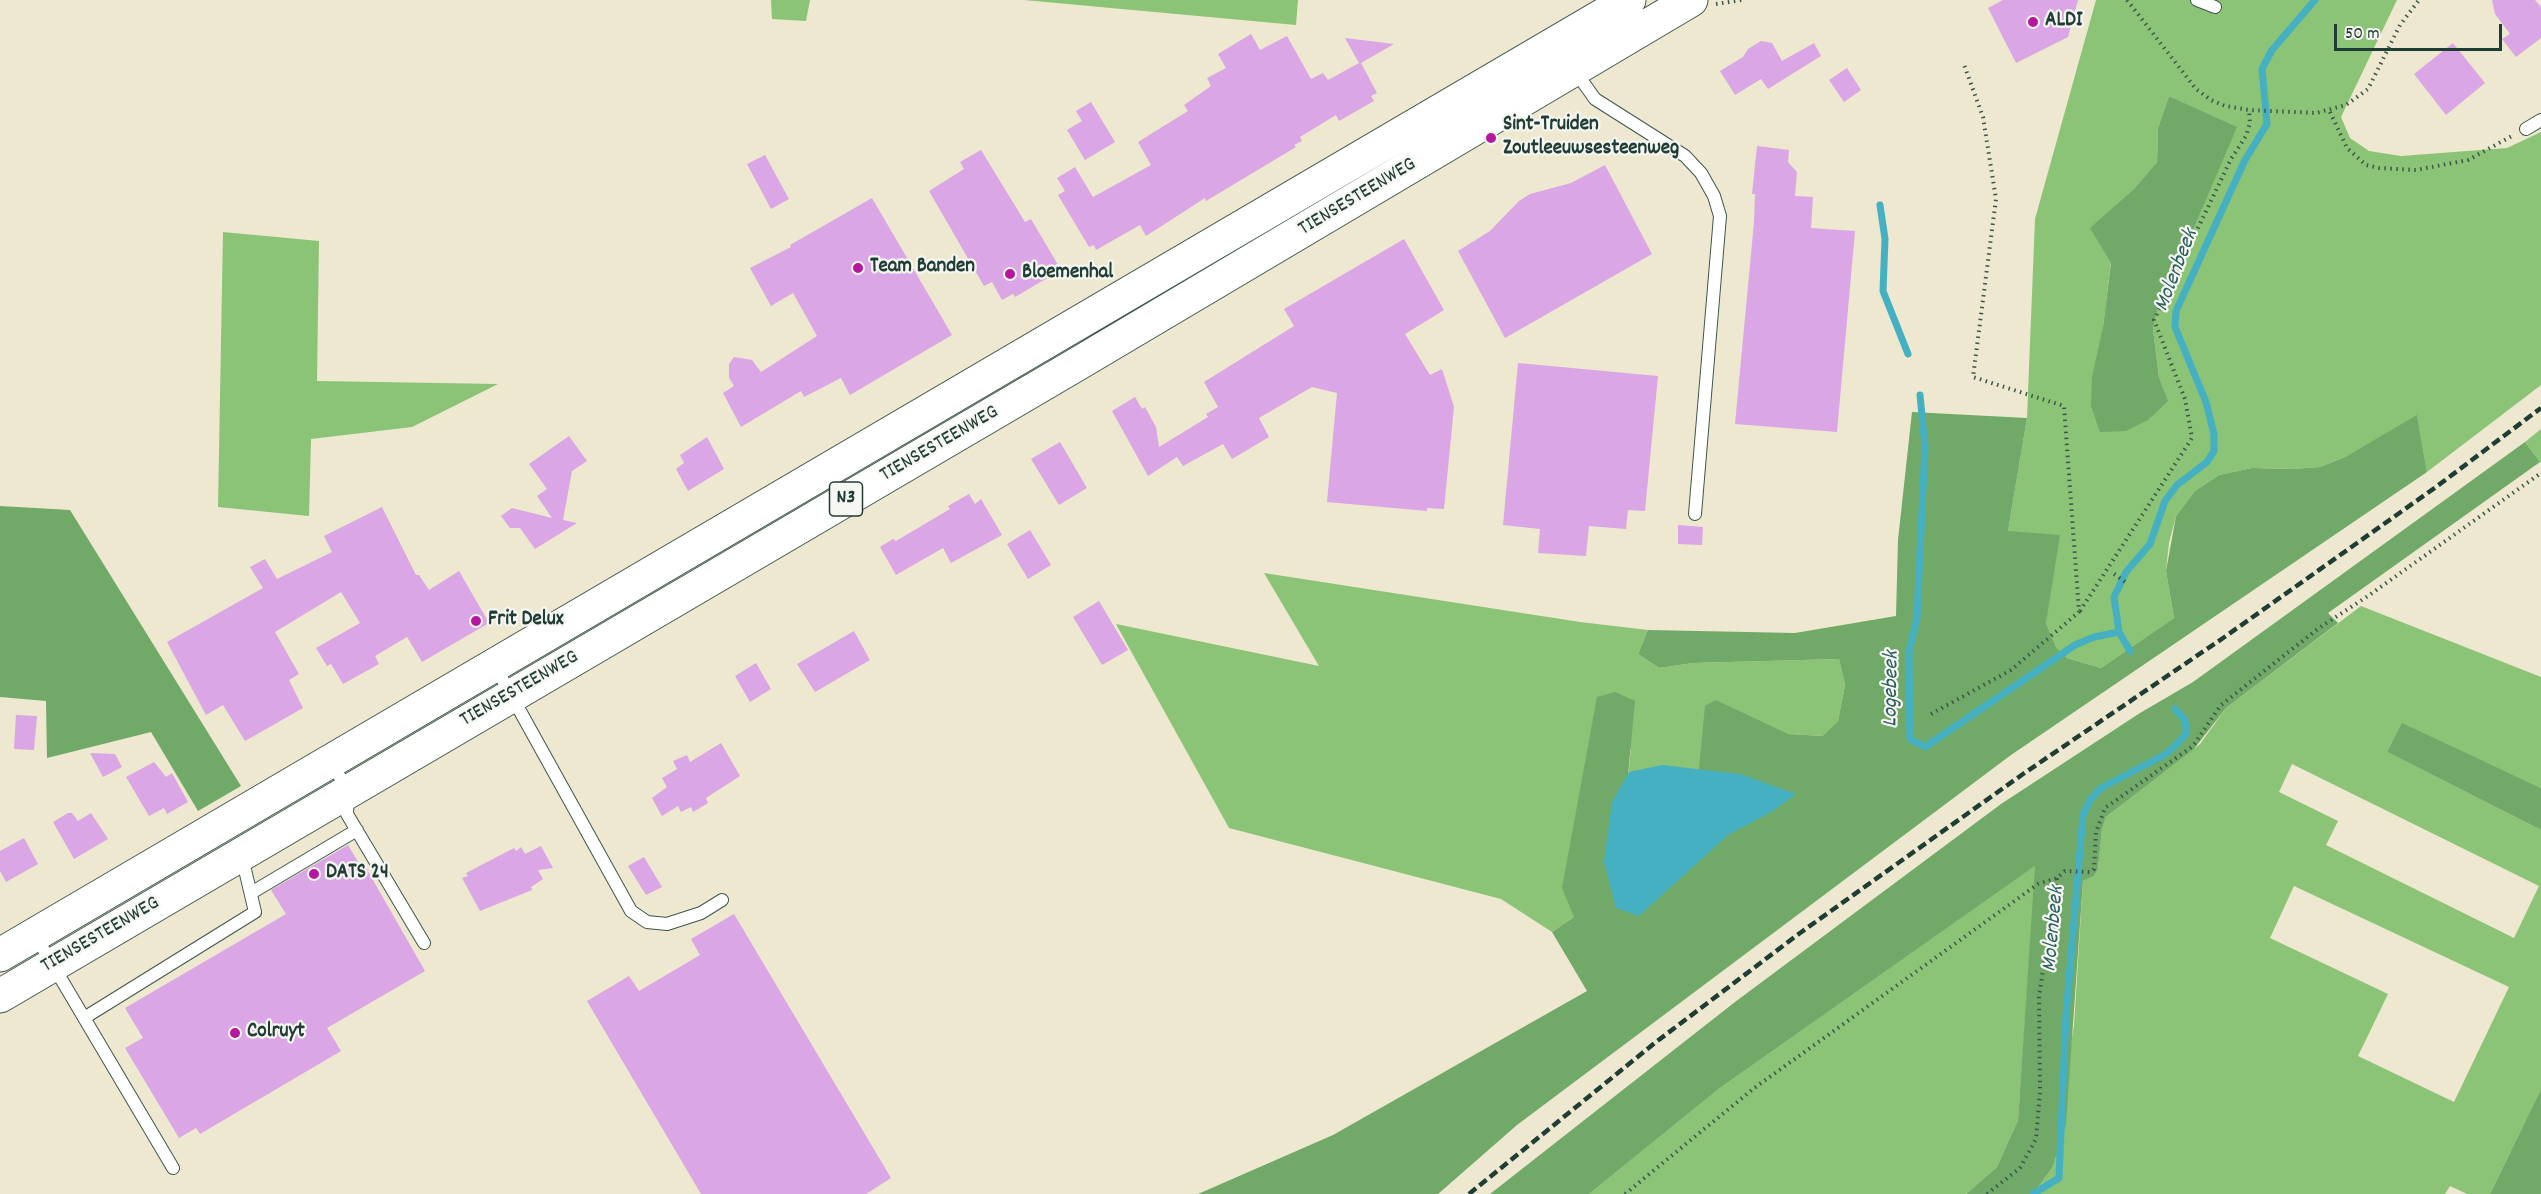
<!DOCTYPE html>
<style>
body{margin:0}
#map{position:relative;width:2541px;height:1194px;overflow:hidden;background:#ede8cf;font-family:Dekko,sans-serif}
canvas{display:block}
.scale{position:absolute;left:2334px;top:24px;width:168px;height:27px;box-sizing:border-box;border:3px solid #1f3d34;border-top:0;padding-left:8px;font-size:18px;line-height:21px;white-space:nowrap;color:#1f3d34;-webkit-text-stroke:4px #f6f6f2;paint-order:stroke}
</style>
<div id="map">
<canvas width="2541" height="1194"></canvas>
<div class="scale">50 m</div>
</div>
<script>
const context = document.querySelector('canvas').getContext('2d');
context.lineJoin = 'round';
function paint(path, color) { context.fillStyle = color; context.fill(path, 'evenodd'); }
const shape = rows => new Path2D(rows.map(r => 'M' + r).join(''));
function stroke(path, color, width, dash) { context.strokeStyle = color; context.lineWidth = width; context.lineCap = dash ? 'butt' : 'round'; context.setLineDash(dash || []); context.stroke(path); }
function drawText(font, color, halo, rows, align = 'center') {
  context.font = font + ' Dekko,sans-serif'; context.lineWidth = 4.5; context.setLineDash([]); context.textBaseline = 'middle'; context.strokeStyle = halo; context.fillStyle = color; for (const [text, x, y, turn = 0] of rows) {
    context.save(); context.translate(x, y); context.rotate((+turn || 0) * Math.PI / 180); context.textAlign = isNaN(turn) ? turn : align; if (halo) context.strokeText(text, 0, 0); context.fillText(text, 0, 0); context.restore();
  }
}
const green = shape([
 [771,0,810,0,806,21,772,19],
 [1024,0,1298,0,1296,25],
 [2096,0,2397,0,2341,117,2350,138,2369,151,2401,156,2507,148,2541,132,2541,385,2427,472,2417,416,2345,457,2320,467,2292,469,2252,468,2219,475,2195,491,2176,516,2169,543,2166,571,2174,618,2101,668,2067,658,2056,647,2046,623,2049,595,2008,531,2027,418,2035,219],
 [2169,96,2236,127,2188,242,2160,297,2153,329,2159,377,2165,394,2103,327,2111,262,2133,190,2157,162,2158,128],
 [223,232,319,241,317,381,498,384,412,427,311,439,309,516,218,507],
 [2541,429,2541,462,2540,462,2525,442],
 [1264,573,1580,622,1648,630,1638,654,1659,668,1693,663,1839,659,1845,685,1838,721,1824,736,1787,734,1754,719,1693,832,1624,818,1631,748,1574,917,1552,932,1501,899,1229,828,1116,624,1319,666],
 [2361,606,2541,677,2541,788,2402,724,2387,752,2541,830,2541,1089,2490,1194,2467,1194,2450,1186,2445,1194,2033,1194,2052,1168,2074,1025,2083,881,2094,876,2098,869,2102,829,2106,817,2200,744,2226,708],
 [2292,764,2539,886,2514,938,2326,845,2338,821,2279,792],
 [2294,886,2509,987,2454,1102,2358,1056,2388,994,2270,938],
 [2036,865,2018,1120,1997,1167,1966,1194,1589,1194,1720,1088]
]);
const forest = shape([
 [2169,96,2237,127,2188,242,2160,297,2153,329,2159,377,2168,401,2148,420,2126,431,2100,432,2091,406,2092,377,2103,327,2111,263,2090,228,2133,190,2157,162,2158,128],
 [1912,412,2027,418,2008,531,2060,535,2046,623,2056,647,2067,658,2101,668,2174,618,2166,571,2176,516,2195,491,2219,475,2252,468,2292,469,2320,467,2345,457,2417,415,2427,472,2011,755,1517,1125,1438,1194,1198,1194,1333,1135,1587,991,1552,932,1574,917,1562,888,1597,697,1615,692,1635,701,1624,818,1693,832,1705,706,1716,700,1788,734,1823,736,1838,721,1845,685,1839,659,1693,663,1659,668,1638,654,1648,630,1795,633,1896,616,1898,540],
 [2525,442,2540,462,2328,613,2338,623,2226,708,2194,749,2106,817,2102,829,2098,869,2094,876,2083,881,2066,1124,2052,1168,2033,1194,1966,1194,1997,1167,2018,1120,2035,866,1720,1088,1589,1194,1490,1194,1735,1002,2001,804,2140,713,2193,682],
 [0,506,70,510,241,786,198,811,151,732,47,758,46,701,0,697],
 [2402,723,2541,788,2541,830,2387,752],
 [2541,1089,2541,1194,2490,1194]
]);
const water = shape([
 [1662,765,1740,774,1796,794,1773,811,1728,835,1639,916,1616,908,1604,862,1612,802,1629,772]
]);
const stream = shape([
 [1880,205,1885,239,1883,291,1908,354],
 [1920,395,1925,447,1917,618,1909,652,1910,739,1925,747,2075,645,2094,637,2119,632],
 [2130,651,2119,632,2114,597,2126,572,2150,544,2165,501,2177,485,2207,462,2214,451,2214,434,2206,402,2175,327,2176,311,2245,160,2267,124,2262,69,2272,50,2315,0],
 [2033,1194,2059,1178,2066,1015,2083,815,2090,800,2101,788,2166,754,2178,743,2186,734,2186,727,2185,720,2175,709]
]);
const building = shape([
 [2003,0,2078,0,2068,37,2016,63,1988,8],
 [2492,0,2535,0,2541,7,2541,38,2516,57,2502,39,2510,34,2495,14],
 [1251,34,1260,50,1287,36,1311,79,1323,73,1328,80,1359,63,1345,38,1394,44,1361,63,1377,93,1371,96,1374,101,1339,121,1336,115,1300,137,1302,141,1294,145,1296,147,1206,201,1205,198,1146,236,1140,225,1096,250,1094,245,1089,247,1058,195,1065,191,1057,178,1075,167,1093,197,1151,165,1138,142,1188,111,1184,105,1211,86,1207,78,1226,68,1218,54],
 [1761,41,1772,43,1782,61,1814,43,1821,56,1768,89,1761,79,1735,95,1720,71,1743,57,1748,49],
 [2453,43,2485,83,2446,115,2414,74],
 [1847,68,1861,90,1844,102,1829,80],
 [1091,102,1115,142,1085,160,1067,130,1082,121,1076,111],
 [1757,146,1789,150,1788,162,1797,172,1795,196,1813,197,1811,228,1855,231,1837,432,1735,424,1754,222,1755,194,1752,194],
 [981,150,1025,222,1031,219,1061,270,1015,297,1013,294,1002,300,992,282,984,286,929,191,964,169,960,162],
 [765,155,789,199,771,209,747,164],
 [1605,165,1652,254,1505,338,1458,251,1490,231,1519,201,1530,194,1571,183],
 [872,198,952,335,850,395,841,378,804,397,801,391,741,427,723,393,734,386,729,378,729,364,734,357,752,360,761,372,817,336,793,293,771,306,750,268,791,247,790,245],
 [1404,239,1444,310,1405,334,1430,375,1442,369,1454,407,1444,509,1427,508,1427,511,1327,502,1337,393,1312,387,1259,418,1269,437,1232,459,1223,444,1183,466,1177,457,1148,476,1112,411,1135,397,1142,409,1145,407,1156,427,1159,447,1208,417,1206,414,1218,407,1204,382,1294,326,1284,309],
 [1518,363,1658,376,1645,511,1628,510,1626,529,1589,526,1586,556,1538,553,1540,529,1503,525],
 [569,436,587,461,572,471,563,520,577,523,535,549,520,528,510,528,501,516,512,508,552,518,537,496,547,489,529,464],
 [707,437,724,469,688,491,676,469,684,463,680,455],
 [1060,442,1087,488,1059,505,1031,459],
 [969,494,975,504,981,499,1002,535,951,563,943,548,896,575,880,547,893,539,896,541,950,509,948,506],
 [382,507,416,575,419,575,429,590,459,571,489,623,422,662,407,637,375,656,379,664,343,684,331,664,327,666,316,648,360,623,341,592,275,632,299,674,289,680,303,708,245,741,223,705,206,715,167,642,263,588,250,567,265,559,277,579,332,552,324,536],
 [1678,525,1703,527,1702,545,1678,544],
 [1030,530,1051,565,1028,579,1007,544],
 [1099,601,1128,650,1102,665,1073,617],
 [854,631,870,660,815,692,797,664],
 [756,663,771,689,750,702,735,676],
 [16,715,37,716,34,750,14,749],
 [721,743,740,776,706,798,708,803,693,812,691,807,681,812,678,806,662,816,652,798,667,787,662,778,677,769,673,761,687,755,690,762],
 [90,753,115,754,122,767,103,777],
 [154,762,166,777,172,773,188,802,167,814,164,808,149,816,126,777],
 [68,813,72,813,78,821,91,813,108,839,74,859,53,822],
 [24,838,38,864,6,882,0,871,0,851],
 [348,845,363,870,366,868,425,971,327,1028,341,1051,200,1134,196,1128,179,1138,125,1048,143,1038,125,1008,286,914,271,890],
 [541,846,553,868,538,870,543,879,531,887,532,890,480,911,462,878,468,876,466,873,514,848,516,851,521,847,525,854],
 [644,857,662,887,646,895,628,866],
 [734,914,891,1178,866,1194,701,1194,587,1001,629,976,639,991,700,955,691,939]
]);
const path = shape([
 [2127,0,2196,89,2211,100,2225,106,2249,110,2316,113,2346,105,2368,89,2400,25,2419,0],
 [1716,4,1742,0],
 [2330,112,2347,148,2366,165,2379,168,2416,170,2468,160,2512,136],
 [2114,574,2128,584],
 [2080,611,2192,438,2185,399,2154,320,2231,159,2246,136,2250,123,2249,110],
 [1931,714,2011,670,2079,612,2064,406,1973,377,1996,199,1983,117,1963,62],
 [1625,1194,1753,1089,2038,884,2057,878,2065,871,2091,872,2094,869,2096,832,2105,808,2193,746,2221,705,2319,628,2368,596,2541,473],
 [1987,1194,2020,1168,2036,1139,2040,1091,2039,997,2057,878]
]);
const lane = shape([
 [2197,0,2215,7],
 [1575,71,1595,99,1685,156,1701,173,1714,196,1720,216,1695,514],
 [2526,129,2541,120],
 [495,666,631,911,647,922,667,924,701,913,722,900],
 [331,762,348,791,347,814,424,943],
 [251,893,357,830],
 [35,935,173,1168],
 [84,1018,255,912,242,857]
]);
const primary = shape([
 [0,955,1629,0],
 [0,996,1074,366,1691,0]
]);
const rail = shape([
 [1469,1194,1656,1042,1800,933,2023,774,2226,636,2436,487,2541,408]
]);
const markers = [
 [2033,22,6,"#b5179e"],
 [1491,138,6,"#b5179e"],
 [858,268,6,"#b5179e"],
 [1010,274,6,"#b5179e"],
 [476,621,6,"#b5179e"],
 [314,874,6,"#b5179e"],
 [235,1033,6,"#b5179e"]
];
const shields = [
 [846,499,33]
];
const shieldNames = [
 ["N3",846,499]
];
const poiNames = [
 ["ALDI",2045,22],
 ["Sint-Truiden",1503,126],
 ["Zoutleeuwsesteenweg",1503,150],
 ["Team Banden",870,268],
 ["Bloemenhal",1022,274],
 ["Frit Delux",488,621],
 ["DATS 24",326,874],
 ["Colruyt",247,1033]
];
const streetNames = [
 ["TIENSESTEENWEG",1358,198,-31],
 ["TIENSESTEENWEG",940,445,-30],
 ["TIENSESTEENWEG",520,690,-30],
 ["TIENSESTEENWEG",101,936,-30]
];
const waterNames = [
 ["Molenbeek",2178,271,-69],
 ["Logebeek",1893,689,-89],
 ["Molenbeek",2055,929,-85]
];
paint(green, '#8bc377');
paint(forest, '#70a968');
paint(water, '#44b0c1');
stroke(stream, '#44b0c1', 7);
paint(building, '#daa6e5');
stroke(lane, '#3e574b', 14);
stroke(primary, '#3e574b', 35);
stroke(path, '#3e574b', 4, [1.5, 4.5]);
stroke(lane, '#fff', 12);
stroke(primary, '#fff', 33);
stroke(rail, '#1f3d34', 4.5, [9, 4.5]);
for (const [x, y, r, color] of markers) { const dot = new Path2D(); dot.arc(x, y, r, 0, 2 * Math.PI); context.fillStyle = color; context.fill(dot); stroke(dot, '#f6f6f2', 2); }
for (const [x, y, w] of shields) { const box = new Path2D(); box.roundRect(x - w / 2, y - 17, w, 34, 4.5); context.fillStyle = '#f6f6f2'; context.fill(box); stroke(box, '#1f3d34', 1.5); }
drawText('bold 20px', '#1f3d34', null, shieldNames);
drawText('bold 21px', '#1f3d34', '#f6f6f2', poiNames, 'left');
drawText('21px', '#1f3d34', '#f6f6f2', streetNames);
drawText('italic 22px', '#2a605e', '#f6f6f2', waterNames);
</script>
